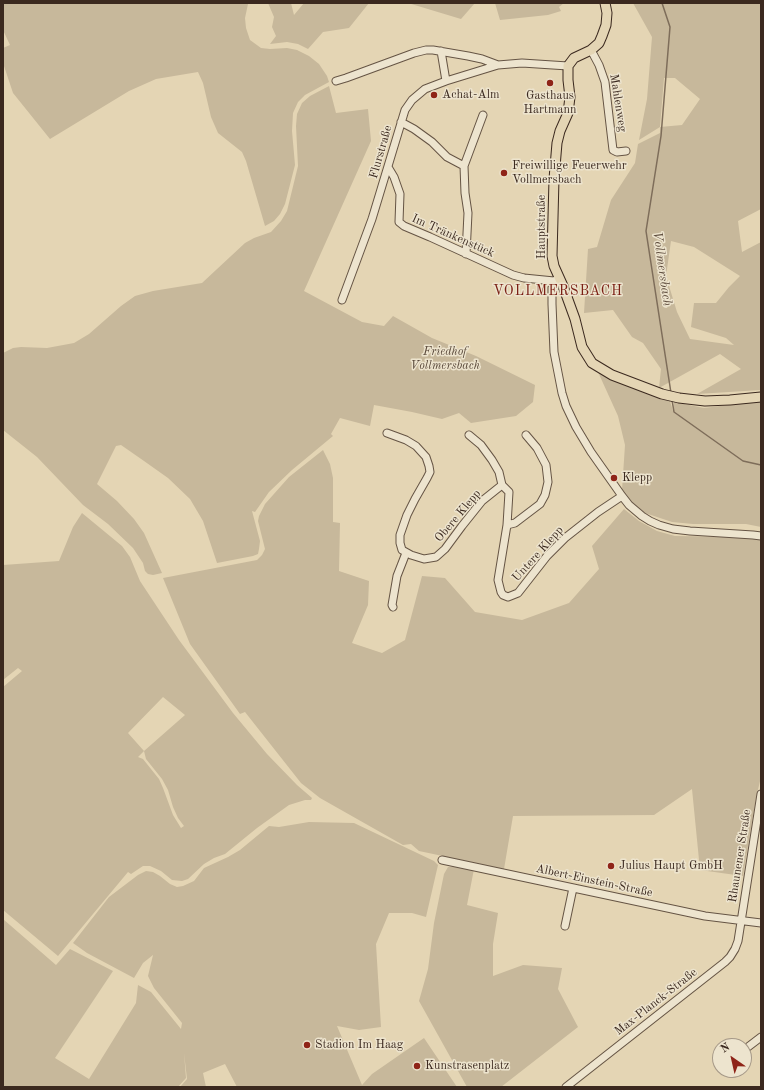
<!DOCTYPE html>
<meta charset="utf-8">
<style>
body{margin:0}
#map{position:relative;width:764px;height:1090px;overflow:hidden;background:#e4d5b4;font-family:"Old Standard TT",serif}
canvas{display:block}
.frame{position:absolute;inset:0;border:4px solid #3b291f;pointer-events:none}
.north{position:absolute;left:712px;top:1038px;width:40px;height:40px;box-sizing:border-box;background:#ede4ce;border:1px solid #a69988;border-radius:50%;rotate:326deg;font-size:11px;font-weight:700;line-height:16px;text-align:center;color:#3b291f}
.north::after{content:'';display:block;margin:auto;width:14px;height:18px;background:#8f2418;clip-path:polygon(50% 0,100% 100%,50% 72%,0 100%)}
</style>
<div id="map">
<canvas width="764" height="1090"></canvas>
<div class="frame"></div>
<div class="north">N</div>
</div>
<script>
const context = document.querySelector('canvas').getContext('2d');
context.lineJoin = 'round';
function paint(path, color) { context.fillStyle = color; context.fill(path, 'evenodd'); }
const shape = rows => new Path2D(rows.map(r => 'M' + r).join(''));
function stroke(path, color, width, dash) { context.strokeStyle = color; context.lineWidth = width; context.lineCap = dash ? 'butt' : 'round'; context.setLineDash(dash || []); context.stroke(path); }
function drawText(font, color, halo, rows, align = 'center') {
  context.font = font + ' "Old Standard TT",serif'; context.lineWidth = 3; context.setLineDash([]); context.textBaseline = 'middle'; context.strokeStyle = halo; context.fillStyle = color; for (const [text, x, y, turn = 0] of rows) {
    context.save(); context.translate(x, y); context.rotate((+turn || 0) * Math.PI / 180); context.textAlign = isNaN(turn) ? turn : align; if (halo) context.strokeText(text, 0, 0); context.fillText(text, 0, 0); context.restore();
  }
}
const green = shape([
 [3,3,248,4,245,18,246,28,250,40,261,48,270,49,287,48,297,50,309,56,319,64,327,76,329,82,305,95,298,102,293,113,292,131,295,165,285,204,280,214,274,221,265,226,246,161,242,152,218,133,211,117,203,83,198,72,156,79,129,91,50,139,13,93,3,63,3,48,10,45,3,30],
 [268,3,291,3,294,15,304,3,369,3,349,28,323,32,308,49,298,44,287,42,270,44,276,36,272,27,274,17],
 [408,3,475,3,461,19],
 [495,3,564,3,559,7,561,11,548,15,500,20],
 [633,3,761,3,761,209,738,221,742,252,761,242,761,390,697,394,741,369,720,354,659,388,661,369,643,343,632,337,613,310,584,313,588,249,597,247,611,200,635,163,638,144,660,133,660,127,639,140,647,99,652,37],
 [664,78,675,78,700,99,682,125,660,127],
 [671,241,694,247,740,276,729,287,716,303,694,303,691,327,726,338,734,345,690,339,677,312,666,276],
 [329,86,336,113,368,109,371,141,304,291,362,322,384,326,393,316,432,338,476,356,535,385,533,402,516,416,471,423,459,413,442,419,412,412,374,405,370,426,340,418,331,434,333,436,292,470,269,492,255,512,252,511,260,541,259,549,258,554,253,556,217,563,203,521,190,499,168,478,144,461,121,445,116,446,97,484,117,501,134,519,144,533,162,573,153,575,148,574,145,571,143,563,133,548,108,524,83,505,37,457,3,430,3,353,13,348,21,347,47,348,74,343,89,334,121,306,135,296,153,291,202,283,245,243,254,238,271,232,281,221,287,211,298,166,296,126,297,114,302,103,310,96],
 [598,372,615,381,670,401,673,411,674,402,704,408,761,401,761,527,746,524,693,524,672,522,645,513,633,504,622,490,625,445,618,416],
 [323,450,330,464,333,478,333,522,340,523,339,571,369,581,368,605,352,643,382,653,405,640,422,576,445,578,475,612,522,620,569,603,599,569,592,546,624,509,639,521,657,531,675,536,753,537,761,539,761,777,756,798,743,876,700,870,692,789,654,815,513,816,504,869,419,851,411,844,403,845,320,798,301,783,245,712,240,714,190,644,163,578,257,560,262,555,265,549,258,521,259,516,265,504,289,477],
 [82,513,122,546,130,557,140,581,179,640,233,713,267,754,297,785,312,798,311,800,305,800,289,805,257,828,225,854,214,858,204,864,188,879,182,881,172,880,161,871,150,866,143,866,131,874,128,872,58,956,3,910,3,687,22,671,18,668,3,680,3,565,59,561,73,527],
 [163,697,185,715,144,751,128,733],
 [144,751,146,759,162,779,168,790,173,807,178,818,184,826,181,828,173,815,163,788,159,779,143,759,138,757],
 [309,822,354,823,434,861,438,865,426,917,412,913,389,913,376,944,381,1027,359,1030,337,1026,362,1085,372,1074,424,1038,457,1087,237,1087,225,1064,203,1073,206,1087,180,1087,187,1079,184,1053,186,1078,178,1087,3,1087,3,919,56,965,70,949,113,971,55,1058,89,1079,136,1003,138,985,151,992,181,1029,182,1023,154,988,148,976,153,955,143,963,134,978,87,953,73,943,109,897,138,875,146,871,153,872,160,876,170,884,177,887,183,886,194,881,204,868,228,857,240,850,269,826,279,827],
 [458,866,474,869,467,905,498,913,493,944,493,976,523,965,562,968,558,989,578,1027,501,1087,467,1087,419,1001,428,969,434,923,444,874,448,867]
]);
const stream = shape([
 [662,3,670,27,661,136,646,231,671,393],
 [672,400,674,412,743,461,761,465]
]);
const minor = shape([
 [591,50,599,65,605,82,613,150,617,152,626,151],
 [441,51,446,81],
 [336,81,346,78,414,53,426,50,433,50,468,56,482,59,498,65,522,63,568,66],
 [401,122,414,129,432,142,447,157,464,166],
 [388,167,394,177,400,194,399,222,404,226,430,237,513,275,524,278,554,281],
 [466,254,468,213,465,193,464,166,483,115],
 [559,278,554,281,552,288,552,304,554,352,562,393,566,406,576,427,591,452,622,496,629,505,642,516,650,521,659,525,673,529,690,531,753,535,761,536],
 [342,300,372,219,405,110,412,100,425,89,446,81,498,65],
 [387,433,406,440,416,446,426,457,429,466,430,472,427,478,415,499,407,515,400,535,400,543,402,550,411,555,424,559,436,557,445,549,462,526,482,501,502,485],
 [469,435,481,445,492,460,499,472,502,485,509,492,507,525,498,580,501,592,503,595,508,597,518,593,547,556,565,538,598,512,622,496],
 [507,525,515,523,540,504,545,495,548,482,546,465,537,448,526,435],
 [393,607,392,605,397,576,406,553],
 [442,860,705,916,761,923],
 [565,926,573,888],
 [744,1050,761,1037],
 [566,1087,725,962,730,957,735,949,738,941,761,794]
]);
const major = shape([
 [605,3,607,13,606,25,602,36,599,43,591,50,574,58,568,66,568,80,570,97,568,113,560,131,557,143,554,179,552,256,554,266,563,286,575,319,582,347,592,363,612,375,662,394,679,398,705,401,730,400,761,397]
]);
const markers = [
 [550,83,4,"#8f2418"],
 [434,95,4,"#8f2418"],
 [504,173,4,"#8f2418"],
 [614,478,4,"#8f2418"],
 [611,866,4,"#8f2418"],
 [307,1045,4,"#8f2418"],
 [417,1066,4,"#8f2418"]
];
const poiNames = [
 ["Achat-Alm",442,95],
 ["Gasthaus",550,96,"center"],
 ["Hartmann",550,110,"center"],
 ["Freiwillige Feuerwehr",512,166],
 ["Vollmersbach",512,180],
 ["Klepp",622,478],
 ["Julius Haupt GmbH",619,866],
 ["Stadion Im Haag",315,1045],
 ["Kunstrasenplatz",425,1066]
];
const streetNames = [
 ["Mahlenweg",618,103,81],
 ["Flurstraße",381,152,-74],
 ["Hauptstraße",542,227,-90],
 ["Im Tränkenstück",453,236,24],
 ["Obere Klepp",458,516,-50],
 ["Untere Klepp",538,554,-48],
 ["Rhaunener Straße",740,856,-81],
 ["Albert-Einstein-Straße",594,881,12],
 ["Max-Planck-Straße",656,1002,-38]
];
const parkNames = [
 ["Friedhof",445,352],
 ["Vollmersbach",445,366]
];
const waterNames = [
 ["Vollmersbach",662,269,82]
];
const quarterNames = [
 ["VOLLMERSBACH",558,291]
];
paint(green, '#c7b89b');
stroke(stream, '#7e6d5a', 1.5);
stroke(minor, '#655444', 9);
stroke(major, '#3b291f', 11);
stroke(minor, '#ede4ce', 7);
stroke(major, '#e4d5b4', 9);
for (const [x, y, r, color] of markers) { const dot = new Path2D(); dot.arc(x, y, r, 0, 2 * Math.PI); context.fillStyle = color; context.fill(dot); stroke(dot, '#ede4ce', 1.5); }
drawText('12px', '#3b291f', '#ede4ce', poiNames, 'left');
drawText('12px', '#3b291f', '#ede4ce', streetNames);
drawText('italic 12px', '#574638', '#ede4ce', parkNames);
drawText('italic 13px', '#5d4b3c', '#ede4ce', waterNames);
context.letterSpacing = '1px';
drawText('14px', '#7a1f14', '#ede4ce', quarterNames);
context.letterSpacing = '0px';
</script>
